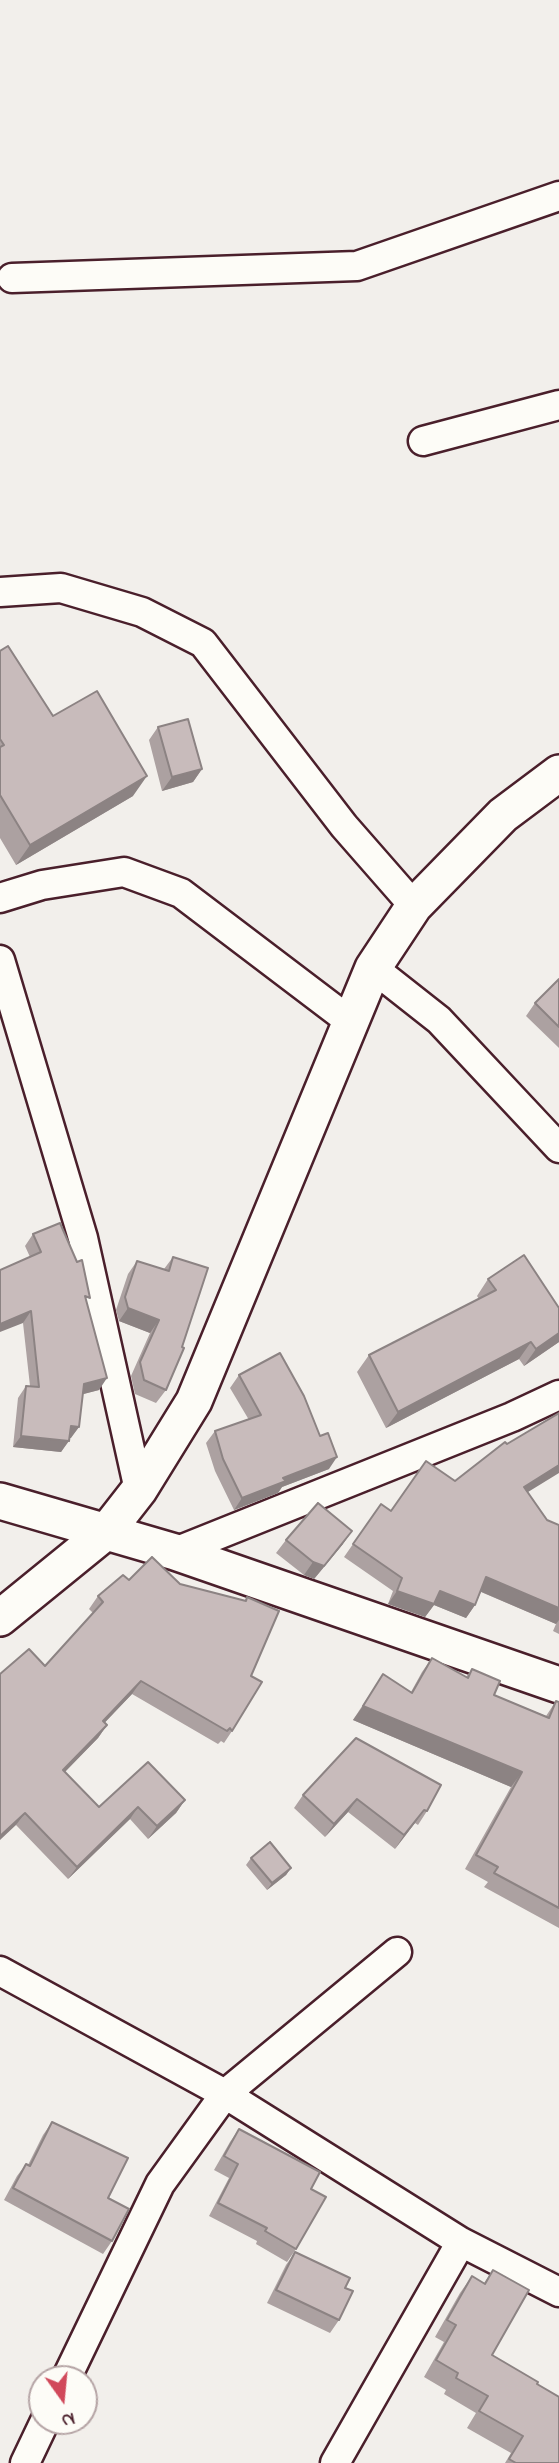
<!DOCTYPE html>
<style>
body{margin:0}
#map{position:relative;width:559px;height:2463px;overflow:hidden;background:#f2efeb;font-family:"Indie Flower",sans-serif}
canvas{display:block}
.north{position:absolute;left:28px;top:2365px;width:70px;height:70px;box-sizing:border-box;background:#fdfcf7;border:2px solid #b5a4a5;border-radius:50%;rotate:165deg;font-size:19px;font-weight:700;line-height:28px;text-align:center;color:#4a1f2b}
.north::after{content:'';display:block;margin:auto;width:24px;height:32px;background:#d1495b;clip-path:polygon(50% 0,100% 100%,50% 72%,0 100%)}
</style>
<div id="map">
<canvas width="559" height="2463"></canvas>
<div class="north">N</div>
</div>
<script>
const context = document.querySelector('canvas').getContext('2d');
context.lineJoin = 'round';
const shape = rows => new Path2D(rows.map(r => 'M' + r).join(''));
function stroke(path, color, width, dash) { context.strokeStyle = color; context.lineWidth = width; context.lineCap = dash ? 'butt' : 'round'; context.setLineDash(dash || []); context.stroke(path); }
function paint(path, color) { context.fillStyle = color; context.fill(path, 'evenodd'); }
const minor = shape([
 [12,278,357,266,559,196],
 [423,441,559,405],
 [0,592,61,588,142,612,203,643,344,826,414,906],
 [0,898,42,885,124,872,181,893,351,1022],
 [0,960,83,1238,139,1490],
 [373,968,439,1020,559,1148],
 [175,1552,512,1417,559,1395],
 [0,1971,225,2094,461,2242,559,2292],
 [66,2379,160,2184,225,2094,397,1952],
 [25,2463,45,2421],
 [335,2463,461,2242]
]);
const tertiary = shape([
 [0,1501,175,1552,559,1685],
 [0,1618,107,1531,139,1490,194,1401,373,968,414,906,503,815,559,773]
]);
const wall = shape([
 [0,651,53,716,133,796,16,865,0,838],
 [158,727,202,769,193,782,162,791,149,740],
 [559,979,559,1048,526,1016,535,1003],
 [33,1234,86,1302,99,1390,83,1394,79,1427,70,1438,61,1452,13,1447,18,1398,26,1386,30,1386,23,1323,30,1257,25,1246],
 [173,1257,166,1390,156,1403,135,1394,131,1376,150,1333,119,1321,116,1310,128,1274,137,1261,164,1269],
 [488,1279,559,1342,524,1366,519,1359,386,1428,357,1372,369,1355,479,1299,477,1296],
 [239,1375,329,1469,282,1487,278,1493,234,1510,215,1471,206,1443,215,1431,249,1420,230,1388],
 [455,1481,527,1492,547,1520,559,1525,559,1634,553,1631,556,1624,481,1592,475,1605,466,1618,434,1605,425,1617,388,1604,393,1591,344,1557,381,1504,391,1511],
 [286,1540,343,1544,314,1579,304,1575,276,1553],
 [129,1580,180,1584,245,1601,247,1597,251,1676,232,1731,224,1743,221,1741,218,1744,132,1694,104,1723,107,1725,98,1738,65,1772,99,1807,185,1800,176,1813,148,1839,130,1819,68,1879,16,1825,45,1666,93,1613,89,1609,98,1596],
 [432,1658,466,1677,472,1669,494,1695,546,1716,556,1701,559,1702,559,1928,484,1887,488,1882,465,1869,511,1787,353,1720,383,1674,411,1692,422,1672],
 [356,1738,427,1811,418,1825,415,1823,395,1849,348,1812,325,1837,294,1808,303,1795],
 [251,1858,291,1868,286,1875,267,1890,246,1865],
 [52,2122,108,2198,112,2241,103,2254,4,2200,17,2176,26,2164,28,2165,43,2135],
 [239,2129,311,2189,296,2249,287,2262,256,2244,257,2241,209,2216,229,2178,214,2170,230,2142],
 [295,2252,345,2288,339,2320,330,2333,267,2303,286,2265],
 [493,2270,492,2355,537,2384,559,2463,505,2463,511,2453,467,2428,476,2413,444,2394,446,2390,424,2377,444,2342,435,2337,460,2293,472,2276,484,2283]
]);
const shadedWall = shape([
 [202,769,193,782,162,791,172,777],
 [147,776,133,796,16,865,30,845],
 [128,1308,159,1320,150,1333,119,1321],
 [31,1311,23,1323,0,1332,0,1324],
 [559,1333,559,1342,524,1366,536,1349],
 [531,1342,519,1359,386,1428,398,1412],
 [107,1378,99,1390,76,1396,84,1384],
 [71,1426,79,1427,71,1438,63,1438],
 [21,1436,69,1441,61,1452,13,1447],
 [337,1457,329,1469,282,1487,278,1493,234,1510,242,1498,283,1478],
 [559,1465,559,1473,515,1500,524,1487],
 [352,1531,343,1544,314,1579,304,1575,313,1562],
 [486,1577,559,1608,559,1620,556,1624,477,1590],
 [397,1591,440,1591,475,1605,466,1618,434,1605,425,1617,388,1604],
 [141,1681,132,1694,94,1734,103,1721],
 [363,1706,522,1772,511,1787,353,1720],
 [107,1725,98,1738,54,1783,63,1770],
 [357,1799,348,1812,325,1837,334,1824],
 [185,1800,176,1813,148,1839,157,1826],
 [138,1807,130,1819,68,1879,77,1867],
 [424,1810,415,1823,395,1849,404,1835],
 [25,1813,16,1825,0,1840,0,1836],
 [291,1868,286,1875,267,1890,272,1883]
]);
const building = shape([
 [8,646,53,716,97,691,147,776,30,845,0,795,0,747,4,745,0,739,0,651,8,646],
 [188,719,202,769,172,777,158,727,188,719],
 [559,979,559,1027,535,1003,559,979],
 [60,1223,77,1262,82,1260,90,1298,85,1296,107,1378,84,1384,79,1427,71,1426,69,1441,21,1436,26,1386,39,1387,31,1311,0,1324,0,1270,41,1252,33,1234,60,1223],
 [524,1255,559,1308,559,1333,536,1349,531,1342,398,1412,369,1355,496,1290,488,1279,524,1255],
 [173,1257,208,1268,182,1347,184,1348,166,1390,144,1380,140,1362,159,1320,128,1308,125,1297,137,1261,169,1271,173,1257],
 [280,1353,304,1396,320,1436,328,1433,337,1457,283,1478,286,1481,242,1498,223,1459,215,1431,261,1415,239,1375,280,1353],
 [559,1413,559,1465,524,1487,547,1520,559,1525,559,1608,486,1577,475,1605,440,1591,434,1604,397,1591,402,1578,353,1544,381,1504,391,1511,426,1461,455,1481,505,1442,507,1444,559,1413],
 [318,1503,352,1531,324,1566,313,1562,286,1540,318,1503],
 [152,1557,180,1584,246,1601,247,1597,279,1611,251,1676,262,1682,232,1731,230,1728,227,1731,141,1681,103,1721,107,1725,63,1770,99,1807,148,1762,185,1800,157,1826,138,1807,77,1867,25,1813,0,1836,0,1674,29,1649,45,1666,103,1602,98,1596,123,1575,129,1580,152,1557],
 [432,1658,468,1678,472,1669,500,1681,494,1695,549,1718,556,1701,559,1702,559,1908,494,1873,498,1867,476,1855,522,1772,363,1706,383,1674,412,1693,432,1658],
 [356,1738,441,1785,427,1811,424,1810,404,1835,357,1799,334,1824,303,1795,356,1738],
 [270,1842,291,1868,272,1883,251,1858,270,1842],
 [52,2122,128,2158,108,2198,129,2209,112,2241,13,2188,26,2164,30,2166,52,2122],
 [239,2129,320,2172,311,2189,326,2197,296,2249,265,2231,267,2228,218,2203,238,2164,224,2156,239,2129],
 [295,2252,350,2278,345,2288,353,2291,339,2320,276,2290,295,2252],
 [493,2270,529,2290,492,2355,538,2382,537,2384,559,2397,559,2463,516,2463,509,2459,523,2436,479,2411,488,2396,456,2378,458,2373,436,2360,456,2325,447,2320,472,2276,485,2284,493,2270]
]);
stroke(minor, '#4a1f2b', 33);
stroke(tertiary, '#4a1f2b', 40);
stroke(minor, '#fdfcf7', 28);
stroke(tertiary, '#fdfcf7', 35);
paint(wall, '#aca1a1');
paint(shadedWall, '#8c8383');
paint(building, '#c8bbbb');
stroke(building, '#8c8383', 2);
</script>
